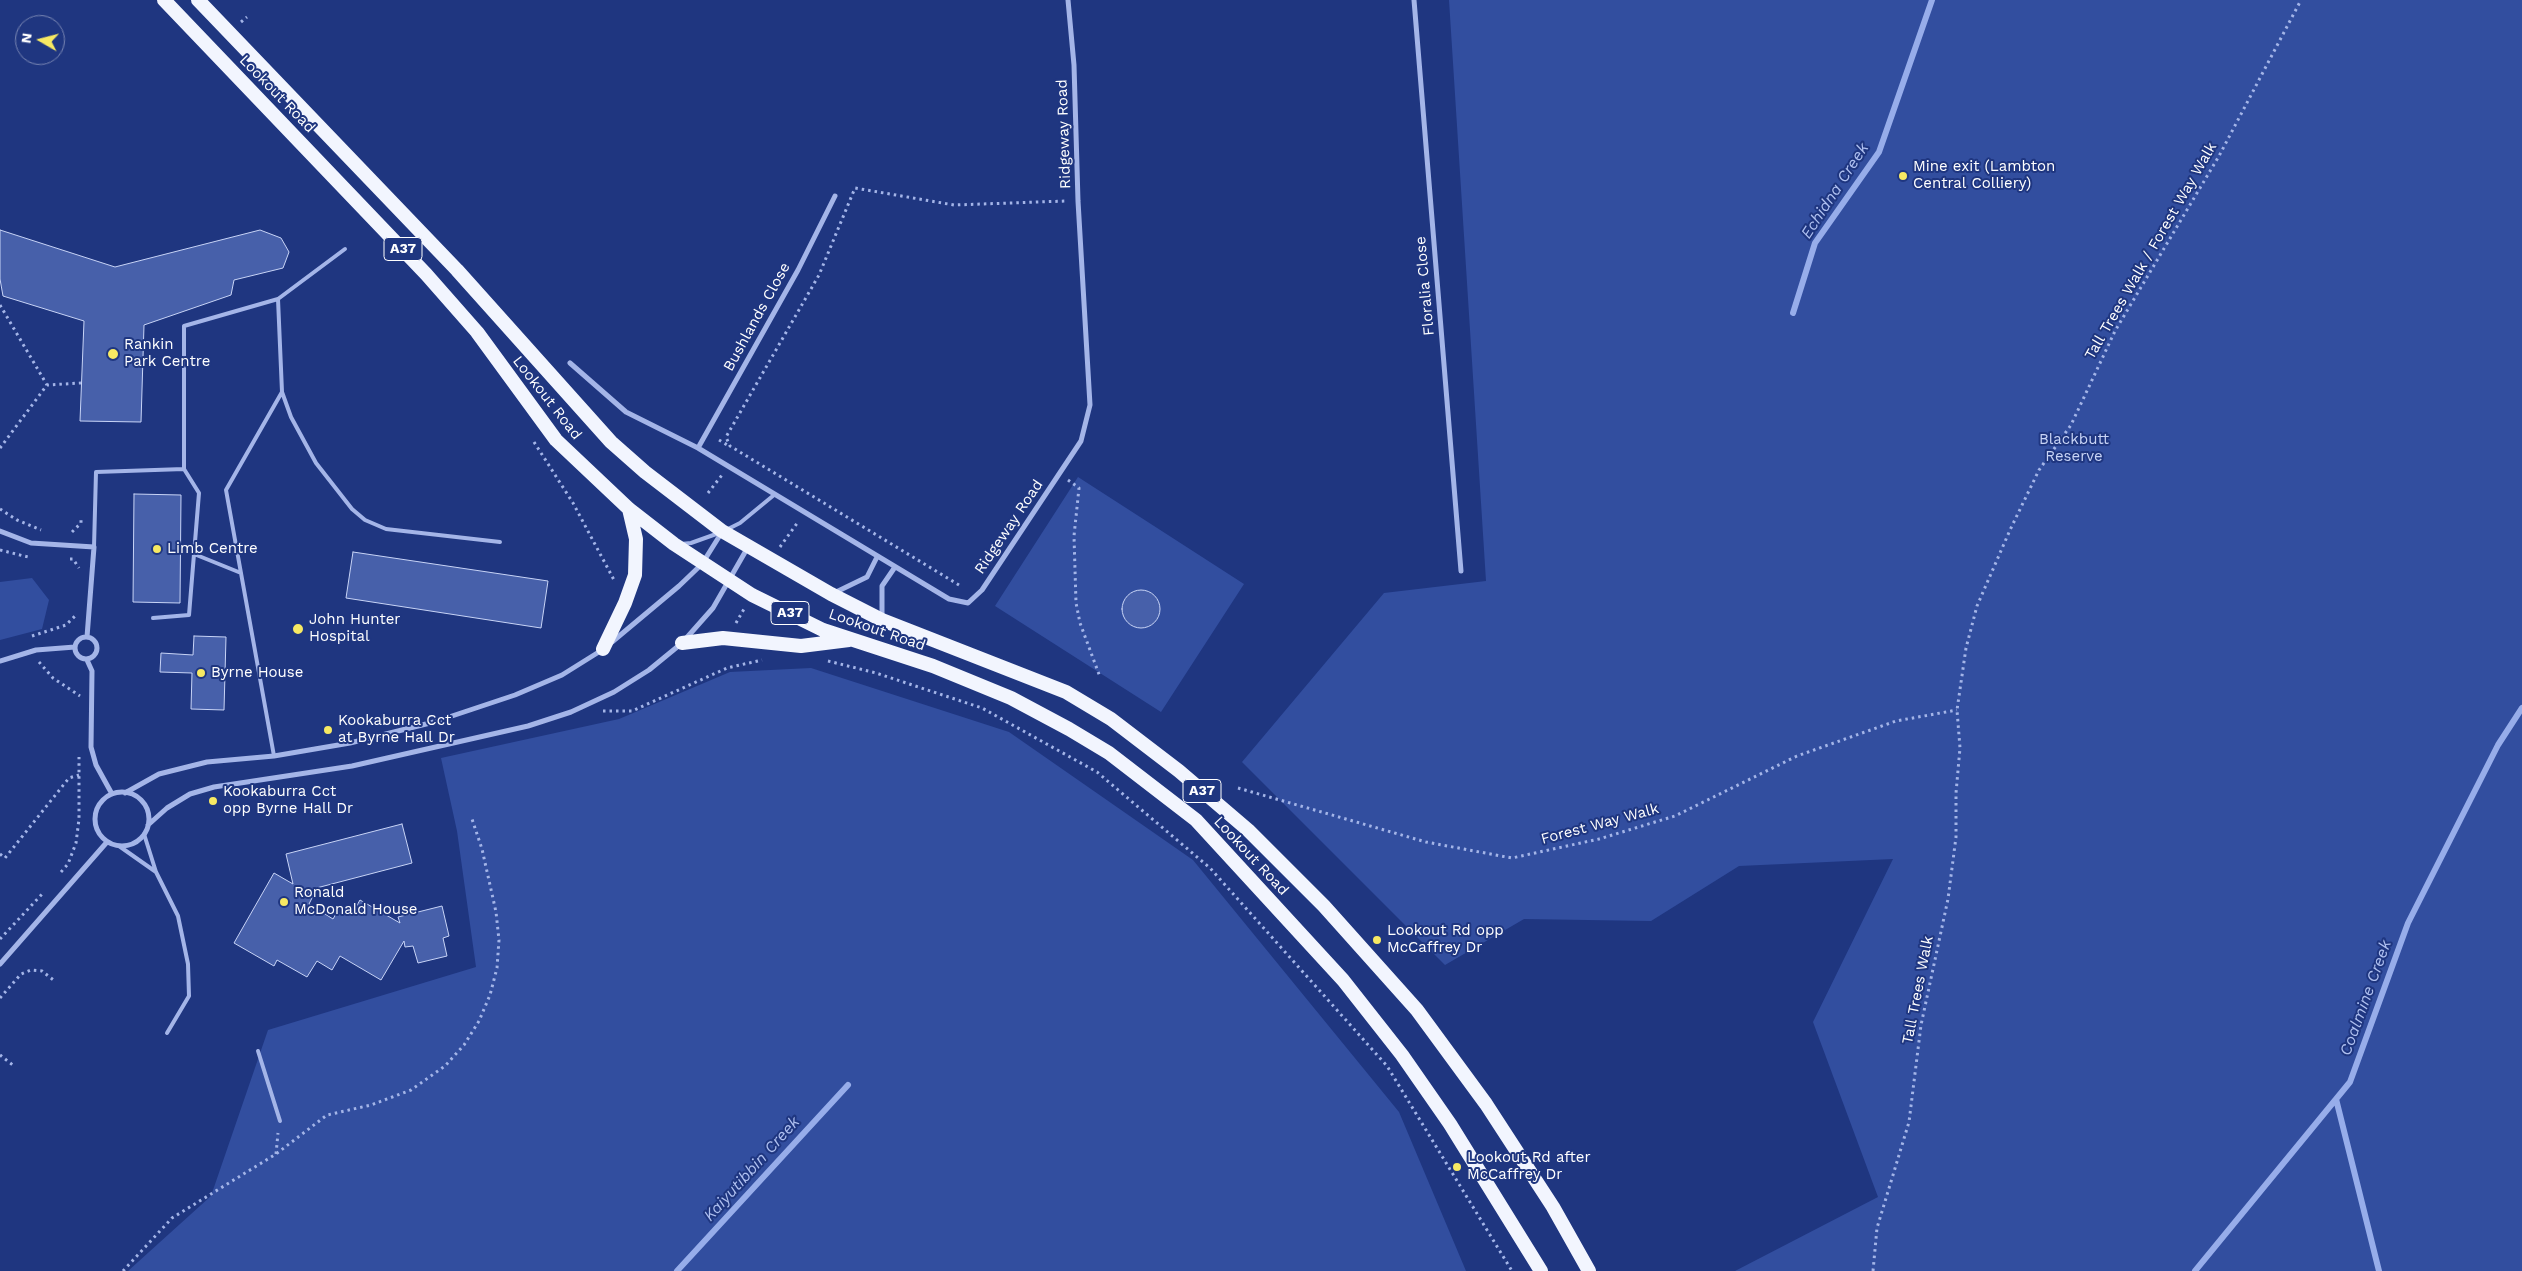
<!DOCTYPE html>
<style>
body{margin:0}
#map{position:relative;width:2522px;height:1271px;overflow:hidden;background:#1f3680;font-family:"Work Sans",sans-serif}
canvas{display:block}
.north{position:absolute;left:15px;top:15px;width:50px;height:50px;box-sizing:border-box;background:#1f3680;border:1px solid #7986b3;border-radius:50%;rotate:278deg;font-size:14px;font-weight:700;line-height:20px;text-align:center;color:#fff}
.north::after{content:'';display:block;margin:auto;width:18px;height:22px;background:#f7e963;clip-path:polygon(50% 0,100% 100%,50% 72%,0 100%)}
</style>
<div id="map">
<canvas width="2522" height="1271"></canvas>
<div class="north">N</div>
</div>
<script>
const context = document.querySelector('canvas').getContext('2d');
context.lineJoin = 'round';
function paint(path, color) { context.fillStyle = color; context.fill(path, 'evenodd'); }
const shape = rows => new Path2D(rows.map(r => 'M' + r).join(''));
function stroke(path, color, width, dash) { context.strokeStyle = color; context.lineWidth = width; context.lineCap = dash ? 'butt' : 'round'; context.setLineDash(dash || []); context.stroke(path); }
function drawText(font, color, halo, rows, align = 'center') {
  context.font = font + ' "Work Sans",sans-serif'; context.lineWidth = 4; context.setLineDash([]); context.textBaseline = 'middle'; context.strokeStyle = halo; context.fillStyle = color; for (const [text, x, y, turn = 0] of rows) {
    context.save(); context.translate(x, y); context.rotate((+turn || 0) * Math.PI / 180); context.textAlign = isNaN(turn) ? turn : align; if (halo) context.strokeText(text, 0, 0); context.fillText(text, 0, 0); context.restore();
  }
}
const green = shape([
 [1449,0,2522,0,2522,1271,1735,1271,1878,1197,1813,1022,1893,859,1739,866,1651,921,1524,919,1445,965,1242,762,1384,593,1486,581],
 [1078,477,1244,584,1161,712,995,606],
 [32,578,49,600,42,629,0,640,0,582],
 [811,668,1009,732,1193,860,1399,1112,1466,1271,128,1271,211,1196,268,1030,476,967,457,831,441,758,619,719,730,672]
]);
const stream = shape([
 [1793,313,1815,243,1879,152,1932,0],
 [2336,1099,2379,1271],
 [677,1271,848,1085],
 [2195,1271,2350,1082,2408,923,2498,745,2522,708]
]);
const building = shape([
 [0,230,115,267,260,230,281,238,289,252,283,268,234,280,231,295,144,325,141,422,80,421,84,321,3,296,0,279,0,230],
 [134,494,181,495,180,603,133,602,134,494],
 [353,552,548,581,541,628,346,598,353,552],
 '1122 609a19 19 0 1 1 38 0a19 19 0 1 1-38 0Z',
 [194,636,226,637,224,710,191,709,192,673,160,672,161,653,193,655,194,636],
 [402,824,412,863,305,891,313,896,309,904,333,919,340,907,352,914,360,900,400,923,398,917,442,906,449,936,443,938,447,956,418,963,413,946,405,947,404,941,381,980,340,956,332,970,317,961,307,977,277,960,274,966,234,943,274,873,293,884,286,854,402,824]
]);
const path = shape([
 [241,22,247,17],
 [0,305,47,385],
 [719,440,729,446],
 [534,442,573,503,614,580],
 [0,448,47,385,81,383],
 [1068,480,1079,488,1074,536,1076,603,1080,623,1100,677],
 [708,493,722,475],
 [0,509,17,520,41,530],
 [72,532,81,523,81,520],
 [780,547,798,522],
 [0,550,28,557],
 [70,559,73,559,79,568],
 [959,585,730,446,726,437,819,275,855,188,954,205,1066,201],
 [736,623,744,609],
 [32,636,66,625,76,615],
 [828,661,876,673,982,708,1097,772,1210,868,1387,1066,1512,1271],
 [39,662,53,678,80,696],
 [603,711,632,711,727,668,762,660],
 [1238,788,1426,842,1512,858,1599,839,1675,816,1797,756,1896,721,1957,710],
 [0,854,5,858,69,778,79,775],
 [61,872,68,864,76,843,79,819,79,757],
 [0,939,44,892],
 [0,998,21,974,31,970,42,971,56,982],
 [0,1055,14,1066],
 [276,1154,278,1133],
 [123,1271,172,1218,276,1154,327,1115,371,1105,411,1090,445,1066,464,1045,479,1021,490,995,497,968,499,940,496,912,482,849,472,819],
 [1873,1271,1877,1228,1909,1122,1921,1025,1948,899,1956,837,1956,793,1960,748,1957,710,1966,648,1977,606,2010,530,2039,470,2071,425,2115,331,2219,156,2301,0]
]);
const service = shape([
 [278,299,282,392,291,417,316,463,352,509,365,520,386,529,500,542],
 [726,530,740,523,774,495],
 [681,544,691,543,719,533],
 [94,547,96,472,184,469],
 [241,573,194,554,199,493,184,469,184,326,278,299,345,249],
 [153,618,189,615,194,554],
 [274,756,226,490,282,392],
 [144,834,156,872,178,916,188,964,189,996,167,1033],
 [119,846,156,872],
 [258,1051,280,1121]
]);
const minor = shape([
 [1414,0,1461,571],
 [570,363,626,412,698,448,949,599,968,603,982,590,1081,441,1090,405,1078,201,1074,65,1068,0],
 [698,448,798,270,835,196],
 [0,531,31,543,94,547,87,637],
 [834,593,867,577,877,557],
 [882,618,882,586,895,567],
 '75 648a11 11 0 1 1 22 0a11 11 0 1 1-22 0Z',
 [612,642,679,586,702,564,722,532],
 [87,660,92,671,91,747,96,765,112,794],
 [0,661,36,650,75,647],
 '95 819a27 27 0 1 1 54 0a27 27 0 1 1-54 0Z',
 [125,793,159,774,207,762,274,756,350,743,434,722,515,695,562,675,602,650],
 [148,825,167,808,190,794,214,787,352,766,528,726,571,712,614,692,649,670,682,643,713,608,748,547],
 [0,964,107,842]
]);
const trunk = shape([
 [164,0,426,274,477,332,556,440,629,509,674,544,752,595,823,630,933,666,1011,698,1069,729,1109,753,1196,820,1343,980,1402,1055,1450,1124,1541,1271],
 [198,0,457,270,611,442,645,472,722,531,831,594,882,620,1066,692,1111,719,1179,771,1248,830,1324,906,1417,1010,1486,1104,1553,1207,1589,1271],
 [682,643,723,638,801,646,849,640],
 [603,649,625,603,635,575,636,539,629,509]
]);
const markers = [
 [1903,176,5,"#f7e963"],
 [113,354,6,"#f7e963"],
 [157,549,5,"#f7e963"],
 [298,629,6,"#f7e963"],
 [201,673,5,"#f7e963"],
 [328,730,5,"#f7e963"],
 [213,801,5,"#f7e963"],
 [284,902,5,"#f7e963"],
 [1377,940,5,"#f7e963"],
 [1457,1167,5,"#f7e963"]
];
const shields = [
 [403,249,38],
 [790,613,38],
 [1202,791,38]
];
const shieldNames = [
 ["A37",403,249],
 ["A37",790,613],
 ["A37",1202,791]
];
const streetNames = [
 ["Lookout Road",277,94,46],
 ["Ridgeway Road",1064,134,-92],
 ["Tall Trees Walk / Forest Way Walk",2151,251,-60],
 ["Floralia Close",1425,286,-95],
 ["Bushlands Close",757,317,-61],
 ["Lookout Road",547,398,52],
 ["Ridgeway Road",1009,527,-56],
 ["Lookout Road",877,630,19],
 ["Forest Way Walk",1600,824,-15],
 ["Lookout Road",1251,856,47],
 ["Tall Trees Walk",1918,990,-79]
];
const poiNames = [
 ["Mine exit (Lambton",1913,167],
 ["Central Colliery)",1913,184],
 ["Rankin",124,345],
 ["Park Centre",124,362],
 ["Limb Centre",167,549],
 ["John Hunter",309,620],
 ["Hospital",309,637],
 ["Byrne House",211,673],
 ["Kookaburra Cct",338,721],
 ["at Byrne Hall Dr",338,738],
 ["Kookaburra Cct",223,792],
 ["opp Byrne Hall Dr",223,809],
 ["Ronald",294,893],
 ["McDonald House",294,910],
 ["Lookout Rd opp",1387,931],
 ["McCaffrey Dr",1387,948],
 ["Lookout Rd after",1467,1158],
 ["McCaffrey Dr",1467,1175]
];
const parkNames = [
 ["Blackbutt",2074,440],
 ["Reserve",2074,457]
];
const waterNames = [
 ["Echidna Creek",1835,191,-57],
 ["Coalmine Creek",2366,998,-70],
 ["Kaiyutibbin Creek",752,1169,-48]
];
paint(green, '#324e9f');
stroke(stream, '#97adea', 6);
paint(building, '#4760aa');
stroke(building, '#c8d4f6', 1);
stroke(path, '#a4b5e8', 3, [2.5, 4]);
stroke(service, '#a4b5e8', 4);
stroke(minor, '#a4b5e8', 5);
stroke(trunk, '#f2f5fe', 14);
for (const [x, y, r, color] of markers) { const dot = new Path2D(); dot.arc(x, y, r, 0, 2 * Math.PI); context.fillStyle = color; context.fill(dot); stroke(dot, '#1f3680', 2); }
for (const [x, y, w] of shields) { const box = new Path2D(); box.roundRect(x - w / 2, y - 11.5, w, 23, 4); context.fillStyle = '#1f3680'; context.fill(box); stroke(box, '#fff', 1); }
drawText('bold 14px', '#fff', null, shieldNames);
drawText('15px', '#fff', '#1f3680', streetNames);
drawText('15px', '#fff', '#1f3680', poiNames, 'left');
drawText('15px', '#c8d4f6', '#1f3680', parkNames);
drawText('italic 16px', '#afc0f0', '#1f3680', waterNames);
</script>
